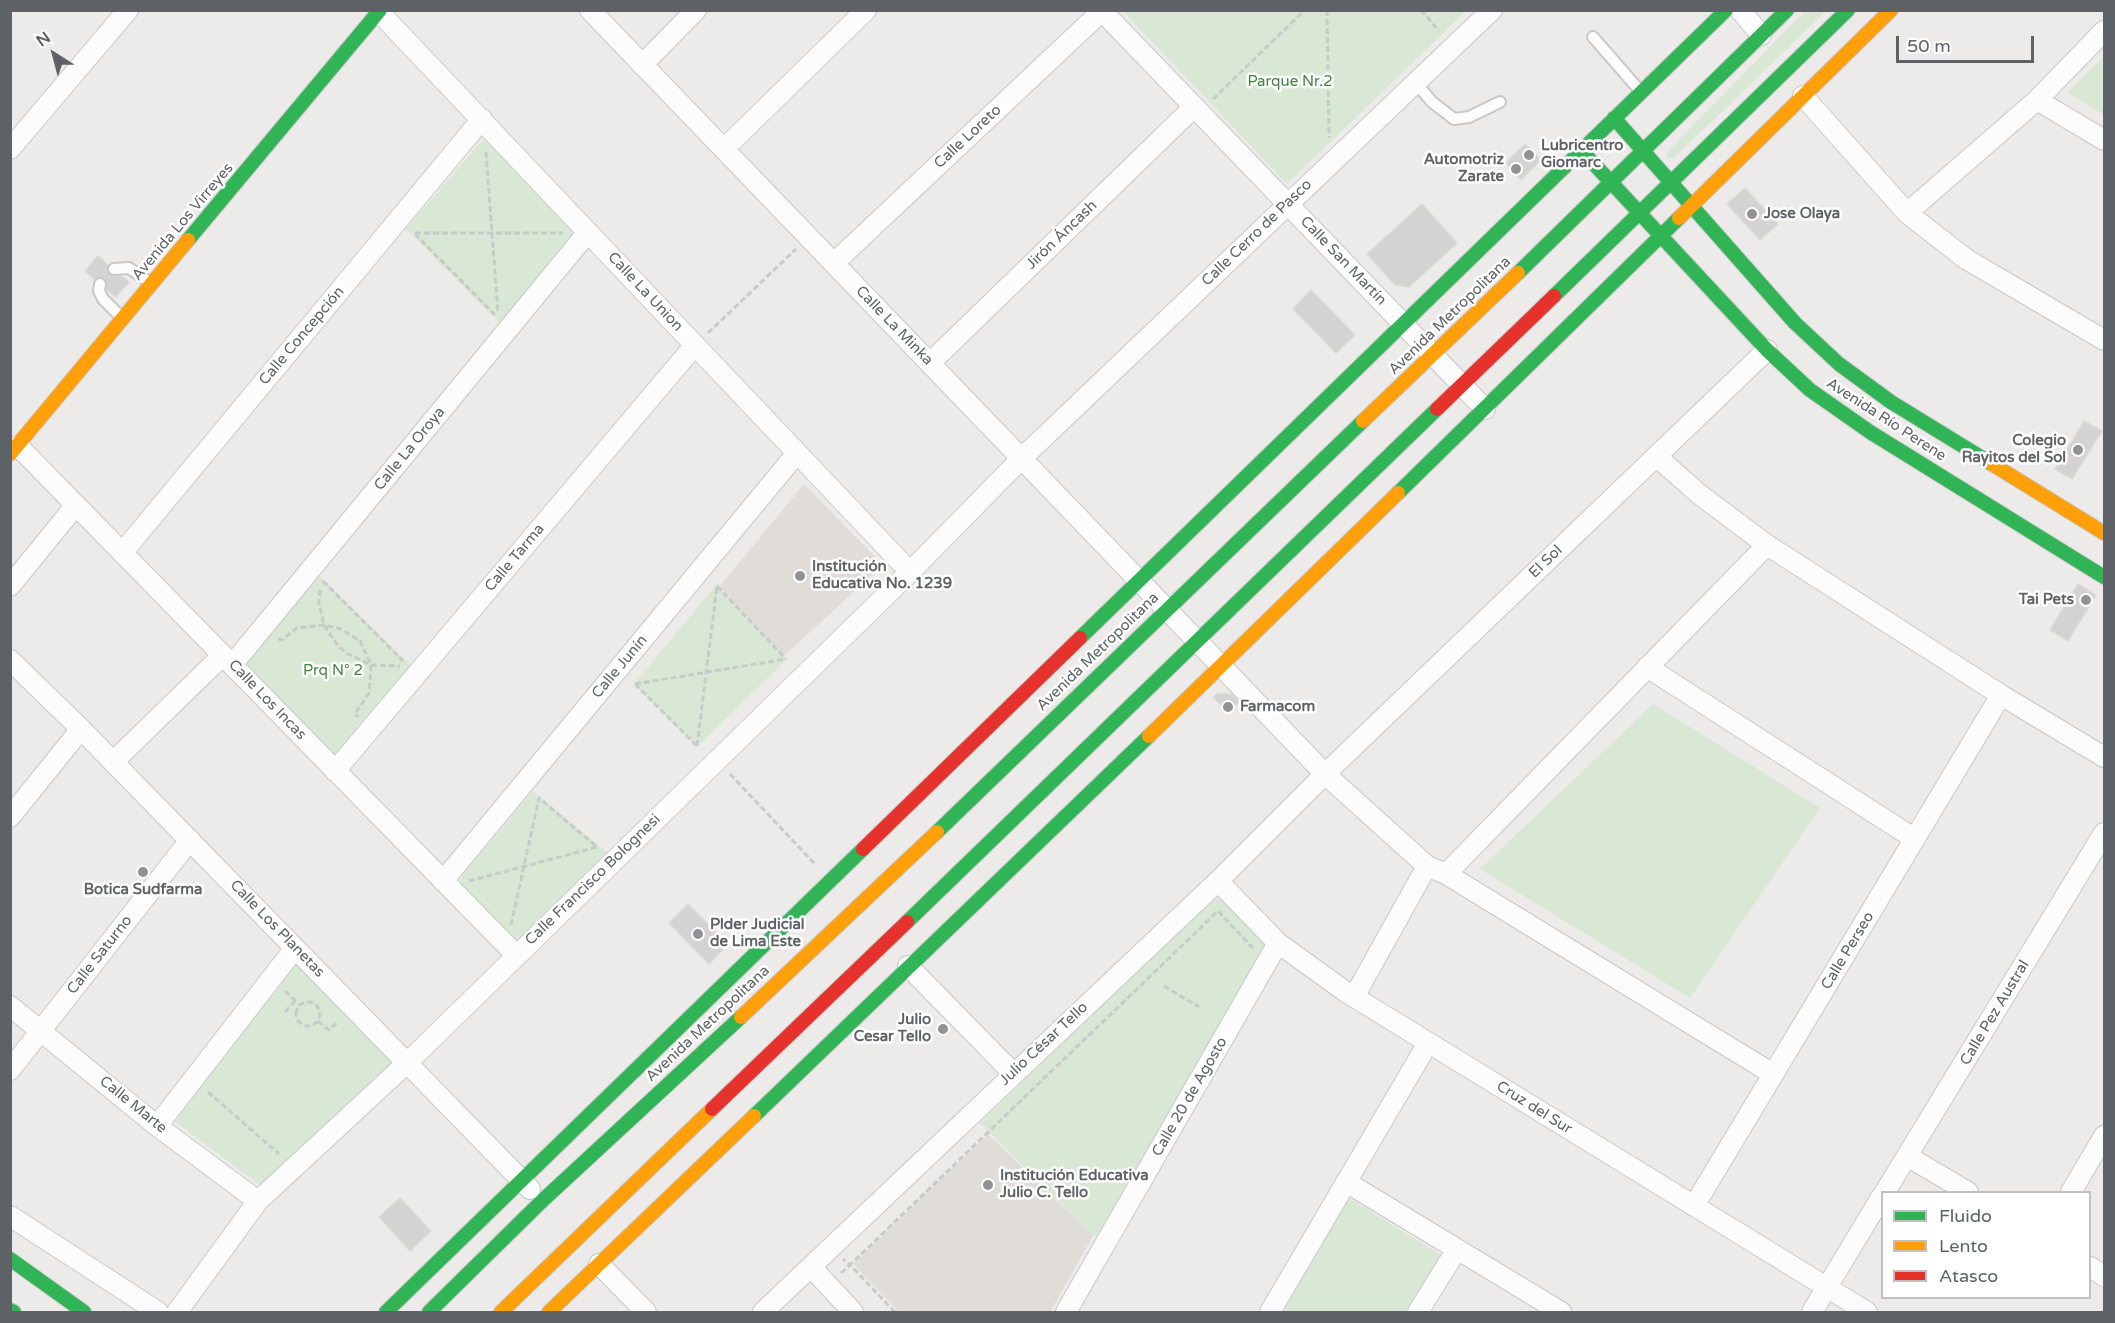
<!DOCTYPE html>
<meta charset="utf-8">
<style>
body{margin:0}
#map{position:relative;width:2115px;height:1323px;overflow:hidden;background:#edebe9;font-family:"Varela Round",sans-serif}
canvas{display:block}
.frame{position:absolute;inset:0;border:12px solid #5e6266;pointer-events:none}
.legend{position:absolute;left:1881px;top:1191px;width:210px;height:108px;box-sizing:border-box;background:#fff;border:2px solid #bfc0c2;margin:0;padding:8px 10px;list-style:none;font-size:18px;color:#5e6266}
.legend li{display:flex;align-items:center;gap:12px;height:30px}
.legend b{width:30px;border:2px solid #bfc0c2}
.north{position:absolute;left:24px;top:24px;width:60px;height:60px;-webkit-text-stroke:4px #fff;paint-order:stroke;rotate:324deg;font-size:16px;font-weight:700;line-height:24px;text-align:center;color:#5e6266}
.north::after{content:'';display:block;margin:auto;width:21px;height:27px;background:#5e6266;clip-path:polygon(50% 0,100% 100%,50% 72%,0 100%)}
.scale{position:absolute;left:1896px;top:36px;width:138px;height:27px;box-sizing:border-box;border:3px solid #5e6266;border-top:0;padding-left:8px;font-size:18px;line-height:21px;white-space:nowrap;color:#5e6266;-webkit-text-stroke:4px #fff;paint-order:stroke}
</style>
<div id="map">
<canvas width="2115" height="1323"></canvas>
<div class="frame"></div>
<ul class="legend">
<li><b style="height:8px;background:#30b455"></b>Fluido</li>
<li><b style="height:8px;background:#ff9f0a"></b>Lento</li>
<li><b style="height:8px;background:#e5322d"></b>Atasco</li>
</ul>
<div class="north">N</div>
<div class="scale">50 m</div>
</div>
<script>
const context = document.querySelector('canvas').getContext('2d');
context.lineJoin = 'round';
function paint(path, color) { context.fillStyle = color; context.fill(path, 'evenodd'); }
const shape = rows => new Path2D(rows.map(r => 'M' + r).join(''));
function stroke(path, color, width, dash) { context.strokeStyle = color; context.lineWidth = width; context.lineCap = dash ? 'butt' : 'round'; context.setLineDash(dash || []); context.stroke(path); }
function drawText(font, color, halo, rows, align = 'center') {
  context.font = font + ' "Varela Round",sans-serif'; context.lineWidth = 5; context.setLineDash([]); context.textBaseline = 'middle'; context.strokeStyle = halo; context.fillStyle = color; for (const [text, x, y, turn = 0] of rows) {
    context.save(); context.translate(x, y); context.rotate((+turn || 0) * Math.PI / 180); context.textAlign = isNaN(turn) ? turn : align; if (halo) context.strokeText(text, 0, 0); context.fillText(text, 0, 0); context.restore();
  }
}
const education = shape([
 [804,484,883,565,784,656,719,587],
 [988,1134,1093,1236,1050,1312,899,1312,853,1264]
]);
const green = shape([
 [1123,11,1123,10,1466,11,1287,184],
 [1805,11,1826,11,1674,158,1668,158,1665,154],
 [2104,57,2104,115,2067,92],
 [485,140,573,226,576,236,501,324,406,229,478,145],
 [316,573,413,667,336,758,243,663],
 [717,584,787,659,697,747,634,684],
 [1653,704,1820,808,1690,998,1480,869],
 [533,791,608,853,518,943,511,942,460,887,461,877],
 [1213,899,1225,900,1266,941,1268,958,1102,1238,1093,1236,980,1123],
 [296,963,394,1064,261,1186,173,1120],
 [1349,1198,1441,1255,1405,1312,1283,1312]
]);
const building = shape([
 [1525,144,1541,160,1521,180,1506,163,1525,144],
 [1745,188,1778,224,1760,240,1727,204,1745,188],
 [1422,204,1457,243,1409,287,1395,285,1367,254,1422,204],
 [98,256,108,265,107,270,110,275,122,276,129,282,116,297,107,290,105,279,100,277,94,279,85,271,98,256],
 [1311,290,1355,335,1336,353,1293,309,1311,290],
 [2084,421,2102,431,2072,479,2055,469,2084,421],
 [2078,584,2096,595,2068,641,2050,630,2078,584],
 [1217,694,1231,694,1239,702,1228,712,1213,697,1217,694],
 [688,904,728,944,709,964,669,923,688,904],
 [400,1198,431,1231,410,1251,379,1217,400,1198]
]);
const path = shape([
 [1327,10,1329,138],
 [1421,10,1439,31],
 [1213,99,1305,10],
 [486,152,498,313],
 [415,233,563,233],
 [415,234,495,315],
 [708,333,796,249],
 [323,581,403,661],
 [717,586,786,659],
 [320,590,319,603,324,625,338,646,348,654,371,665,400,666],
 [278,639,282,640,297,628,324,625,341,629,360,641,371,665,370,682,369,693,355,714,358,717],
 [635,684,786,659],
 [635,684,697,746],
 [697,746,717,586],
 [730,774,814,863],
 [469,881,597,847],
 [511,925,539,798,597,847],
 [1164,986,1199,1007],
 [285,991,300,1005],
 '296 1014a12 12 0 1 1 24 0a12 12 0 1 1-24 0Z',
 [285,1012,295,1001],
 [318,1021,329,1030,339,1021],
 [208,1092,279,1154],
 [841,1273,850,1265,843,1259],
 [895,1312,850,1265,1218,911,1253,948]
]);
const lane = shape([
 [1593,37,1641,92],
 [1416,83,1432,102,1454,119,1469,117,1500,102],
 [114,269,129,268,152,284],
 [100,284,99,291,103,299,123,319]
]);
const street = shape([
 [590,10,1325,774,1427,866,1446,874,1773,1074],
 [1101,10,1485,409],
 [1740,10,1761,35],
 [379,12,910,572],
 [642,65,696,10],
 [1803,96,1907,213,1966,259,2104,340],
 [2037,100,2104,140],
 [10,149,128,10],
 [724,149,866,10],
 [1907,213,2037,100,2104,31],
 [834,263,1103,10],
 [930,363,1194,107],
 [18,446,516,955],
 [1656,456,1699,494,1767,545,2001,695,2104,757],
 [122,553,482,119],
 [10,586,76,505],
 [10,660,81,729,530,1189],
 [232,665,588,232],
 [1647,667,1915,839],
 [113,762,223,655],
 [335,771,695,345],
 [10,817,81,729],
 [1446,874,1767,545],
 [443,881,797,453],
 [1218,881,1278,943,1346,992,1867,1312],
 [908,966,1013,1073],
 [1354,997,1427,866],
 [10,1006,157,1126,258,1201],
 [10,1070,190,840],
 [157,1126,295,948],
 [1907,1156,1968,1192],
 [1346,1182,1561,1312],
 [1885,1192,2104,833],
 [2071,1192,2104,1136],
 [1694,1206,2001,695],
 [10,1216,158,1312],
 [599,1264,646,1312],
 [811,1267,853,1312],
 [2090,1267,2104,1276],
 [177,1312,258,1201,407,1063,910,572,1022,458,1492,10],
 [763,1312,1218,881,1325,774,1767,350],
 [1066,1312,1278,943],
 [1270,1312,1428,1043],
 [1418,1312,1457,1249],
 [1812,1312,1882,1196]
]);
const fast = shape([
 [1614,118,1795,323,1839,364,1891,402,1992,464],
 [1581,150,1767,350,1810,390,1870,432,2104,577],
 [188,240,380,10],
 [1518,273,1787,10],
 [1554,296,1848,10],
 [1398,493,1679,218],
 [1080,638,1726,10],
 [937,832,1363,421],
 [907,922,1437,409],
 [754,1116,1149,736],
 [10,1259,84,1312],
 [10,1310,14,1312],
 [386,1312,863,849],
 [429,1312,542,1201,741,1017]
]);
const slow = shape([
 [1679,218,1891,10],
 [1363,421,1518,273],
 [10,454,188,240],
 [1992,464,2104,533],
 [1149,736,1398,493],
 [741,1017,937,832],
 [501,1312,712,1109],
 [549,1312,754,1116]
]);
const jam = shape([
 [1437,409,1554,296],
 [863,849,1080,638],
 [712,1109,907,922]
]);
const markers = [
 [1529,155,6,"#909294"],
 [1516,169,6,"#909294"],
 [1752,214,6,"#909294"],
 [2078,450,6,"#909294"],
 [800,576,6,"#909294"],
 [2086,600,6,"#909294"],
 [1228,707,6,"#909294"],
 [143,872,6,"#909294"],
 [698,934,6,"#909294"],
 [943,1029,6,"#909294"],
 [988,1185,6,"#909294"]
];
const parkNames = [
 ["Parque Nr.2",1290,82],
 ["Prq N° 2",333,671]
];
const streetNames = [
 ["Calle Loreto",968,137,-43],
 ["Avenida Los Virreyes",183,222,-50],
 ["Calle Cerro de Pasco",1257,233,-44],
 ["Jirón Áncash",1062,235,-44],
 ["Calle San Martín",1343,261,46],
 ["Calle La Union",645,292,47],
 ["Avenida Metropolitana",1450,316,-44],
 ["Calle La Minka",894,326,46],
 ["Calle Concepción",302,336,-50],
 ["Avenida Río Perene",1886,420,33],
 ["Calle La Oroya",410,449,-51],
 ["Calle Tarma",515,558,-50],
 ["El Sol",1546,562,-44],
 ["Avenida Metropolitana",1098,652,-44],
 ["Calle Junín",620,667,-50],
 ["Calle Los Incas",267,700,46],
 ["Calle Francisco Bolognesi",593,880,-44],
 ["Calle Los Planetas",277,929,46],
 ["Calle Perseo",1848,951,-59],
 ["Calle Saturno",100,955,-52],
 ["Calle Pez Austral",1995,1013,-59],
 ["Avenida Metropolitana",708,1024,-43],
 ["Julio César Tello",1044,1044,-43],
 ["Calle 20 de Agosto",1190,1097,-60],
 ["Calle Marte",133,1105,39],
 ["Cruz del Sur",1534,1108,32]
];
const poiNames = [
 ["Lubricentro",1541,146],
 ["Giomarc",1541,163],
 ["Automotriz",1504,160,"right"],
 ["Zarate",1504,177,"right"],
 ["Jose Olaya",1764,214],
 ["Colegio",2066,441,"right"],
 ["Rayitos del Sol",2066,458,"right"],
 ["Institución",812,567],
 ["Educativa No. 1239",812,584],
 ["Tai Pets",2074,600,"right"],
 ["Farmacom",1240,707],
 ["Botica Sudfarma",143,890,"center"],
 ["Plder Judicial",710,925],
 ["de Lima Este",710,942],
 ["Julio",931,1020,"right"],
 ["Cesar Tello",931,1037,"right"],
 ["Institución Educativa",1000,1176],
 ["Julio C. Tello",1000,1193]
];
paint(education, '#e0ddd9');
paint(green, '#d9e7d5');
paint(building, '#d4d2d2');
stroke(building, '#dcdad8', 1.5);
stroke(lane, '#c8c8c8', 14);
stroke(street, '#c8c8c8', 22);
stroke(fast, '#c7c8c8', 16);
stroke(slow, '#c7c8c8', 16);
stroke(jam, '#c7c8c8', 16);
stroke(path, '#c7cbc9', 3, [6, 3]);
stroke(lane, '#fcfcfc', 10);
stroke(street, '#fcfcfc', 20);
stroke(fast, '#30b455', 14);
stroke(slow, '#ff9f0a', 14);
stroke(jam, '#e5322d', 14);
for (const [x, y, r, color] of markers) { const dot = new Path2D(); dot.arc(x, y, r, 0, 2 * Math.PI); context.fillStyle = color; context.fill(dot); stroke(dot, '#fff', 2); }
drawText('15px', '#41853d', '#fff', parkNames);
drawText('15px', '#5e6266', '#fff', streetNames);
drawText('bold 15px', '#5e6266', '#fff', poiNames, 'left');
</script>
